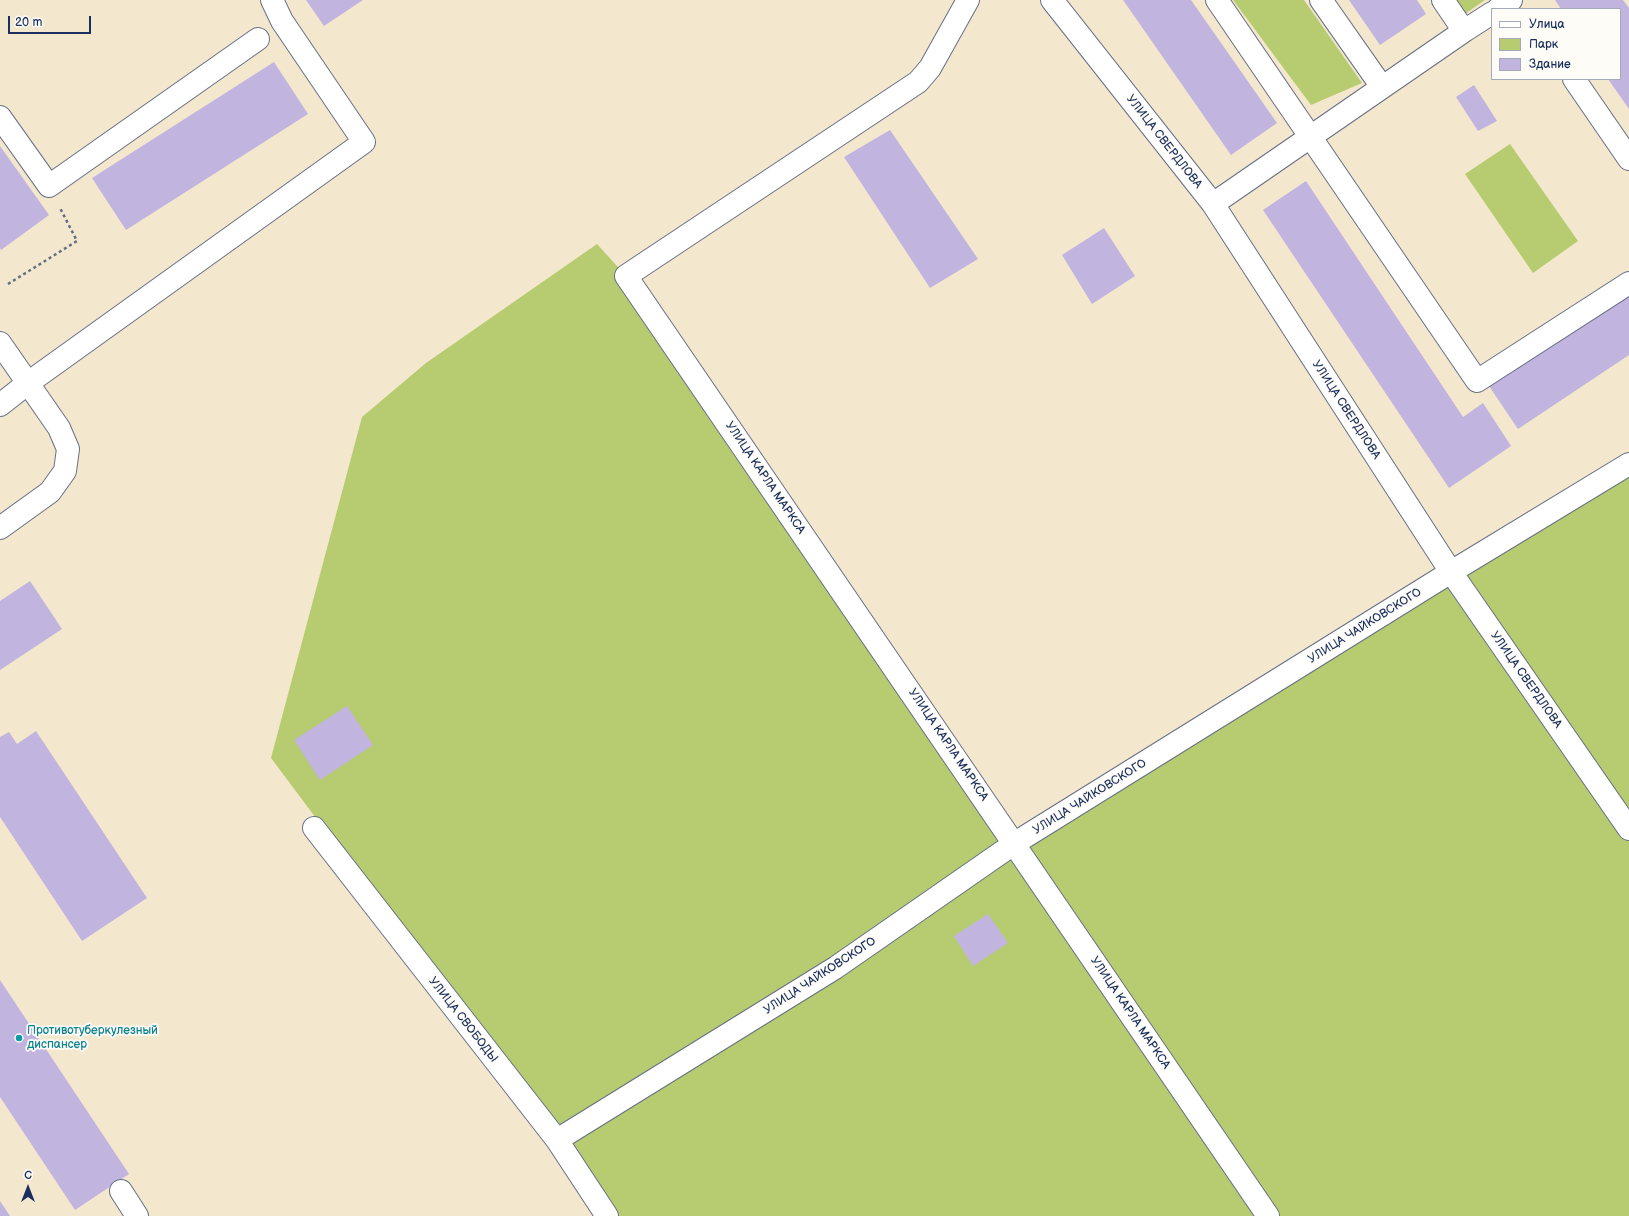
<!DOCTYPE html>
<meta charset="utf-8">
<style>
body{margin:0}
#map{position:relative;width:1629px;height:1216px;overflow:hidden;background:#f3e7ce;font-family:"Balsamiq Sans",sans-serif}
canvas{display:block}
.legend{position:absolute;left:1491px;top:8px;width:130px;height:72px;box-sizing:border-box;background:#fdfcf7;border:1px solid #a3aaba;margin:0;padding:5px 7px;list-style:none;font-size:12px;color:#1b2f5e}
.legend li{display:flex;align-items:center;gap:8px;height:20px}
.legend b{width:20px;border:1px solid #a3aaba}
.north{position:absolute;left:8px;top:1168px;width:40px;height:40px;-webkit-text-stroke:3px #fdfcf7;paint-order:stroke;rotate:0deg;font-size:11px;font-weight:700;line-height:16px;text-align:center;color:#1b2f5e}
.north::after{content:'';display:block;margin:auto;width:14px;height:18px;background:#1b2f5e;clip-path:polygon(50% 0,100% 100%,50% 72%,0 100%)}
.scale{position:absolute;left:8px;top:16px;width:83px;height:18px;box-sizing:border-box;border:2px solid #1b2f5e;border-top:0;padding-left:5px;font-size:12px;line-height:14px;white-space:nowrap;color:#1b2f5e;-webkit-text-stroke:3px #fdfcf7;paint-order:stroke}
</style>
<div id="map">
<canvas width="1629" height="1216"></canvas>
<ul class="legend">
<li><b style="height:5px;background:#fff"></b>Улица</li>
<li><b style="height:11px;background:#b7cc70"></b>Парк</li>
<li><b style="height:11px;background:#c1b4df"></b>Здание</li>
</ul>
<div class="north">С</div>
<div class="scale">20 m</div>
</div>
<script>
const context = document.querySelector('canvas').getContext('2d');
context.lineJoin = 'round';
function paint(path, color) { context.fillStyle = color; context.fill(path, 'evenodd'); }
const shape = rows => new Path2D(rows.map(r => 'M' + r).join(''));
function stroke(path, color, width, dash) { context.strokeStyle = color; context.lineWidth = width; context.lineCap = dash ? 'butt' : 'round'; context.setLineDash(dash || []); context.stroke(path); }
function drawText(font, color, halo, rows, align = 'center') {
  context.font = font + ' "Balsamiq Sans",sans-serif'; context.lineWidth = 3.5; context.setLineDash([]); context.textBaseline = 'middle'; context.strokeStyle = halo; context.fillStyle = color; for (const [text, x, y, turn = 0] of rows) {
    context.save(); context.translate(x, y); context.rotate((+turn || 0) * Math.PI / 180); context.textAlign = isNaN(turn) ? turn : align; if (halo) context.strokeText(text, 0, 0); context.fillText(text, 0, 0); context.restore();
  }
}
const green = shape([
 [1233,0,1304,0,1362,83,1311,105],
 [1455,0,1485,0,1465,14],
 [1510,144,1578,241,1533,273,1465,174],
 [597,244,626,276,1015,843,1629,464,1629,1216,607,1216,557,1140,271,758,362,417,426,363]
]);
const building = shape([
 [306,0,363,0,324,26],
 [1123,0,1191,0,1277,123,1231,155],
 [1349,0,1417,0,1426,14,1380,45],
 [1555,0,1623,0,1629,8,1629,109,1608,79,1620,79,1620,9,1561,9],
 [274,62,308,114,126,230,92,178],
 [1474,85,1497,121,1478,131,1456,97],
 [890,130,978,259,930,288,844,157],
 [0,146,49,215,1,250,0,248],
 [1306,181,1463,417,1483,403,1511,446,1449,488,1263,210],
 [1104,228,1135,276,1092,304,1062,255],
 [1629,292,1629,355,1518,429,1489,386],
 [30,581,62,629,0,670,0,601],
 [347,706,373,745,320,780,294,740],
 [36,731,147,898,82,941,0,817,0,737,9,732,17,744],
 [988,914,1008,943,973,966,954,936],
 [0,980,129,1174,75,1210,0,1097],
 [0,1201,10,1216,0,1216]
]);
const path = shape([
 [8,284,77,241,60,208]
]);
const minor = shape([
 [968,0,930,68,918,82,626,276,1268,1216],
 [1052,0,1213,204,1451,572,1629,829],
 [1217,0,1477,381,1629,283],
 [1321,0,1382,87],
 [1443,0,1464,31,1492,13],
 [1498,9,1511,0],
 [1574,79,1629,159],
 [0,117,49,186,258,39],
 [1213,204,1464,31],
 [28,383,364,142,282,21,272,0],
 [314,828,557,1140,607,1216],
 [557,1140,835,968,1015,843,1451,572,1629,464],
 [121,1191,137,1216]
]);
const major = shape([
 [0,343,59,428,68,449,65,471,50,492,0,528],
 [0,405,28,383]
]);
const markers = [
 [19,1038,4,"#0f9aa8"]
];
const streetNames = [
 ["УЛИЦА СВЕРДЛОВА",1164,142,52],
 ["УЛИЦА СВЕРДЛОВА",1346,410,57],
 ["УЛИЦА КАРЛА МАРКСА",765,478,56],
 ["УЛИЦА ЧАЙКОВСКОГО",1365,626,-32],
 ["УЛИЦА СВЕРДЛОВА",1526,680,55],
 ["УЛИЦА КАРЛА МАРКСА",948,745,56],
 ["УЛИЦА ЧАЙКОВСКОГО",1090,797,-32],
 ["УЛИЦА ЧАЙКОВСКОГО",820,976,-33],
 ["УЛИЦА КАРЛА МАРКСА",1130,1013,56],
 ["УЛИЦА СВОБОДЫ",463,1020,52]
];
const cultureNames = [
 ["Противотуберкулезный",27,1031],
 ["диспансер",27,1045]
];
paint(green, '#b7cc70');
paint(building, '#c1b4df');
stroke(minor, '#676f85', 24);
stroke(major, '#676f85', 24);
stroke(path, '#676f85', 2.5, [3, 3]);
stroke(minor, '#fff', 22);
stroke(major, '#fff', 22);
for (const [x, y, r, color] of markers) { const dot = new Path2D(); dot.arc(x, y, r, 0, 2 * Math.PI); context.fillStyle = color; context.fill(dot); stroke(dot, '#fdfcf7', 1.5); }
drawText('12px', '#1b2f5e', '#fdfcf7', streetNames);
drawText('12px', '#0d838f', '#fdfcf7', cultureNames, 'left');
</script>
